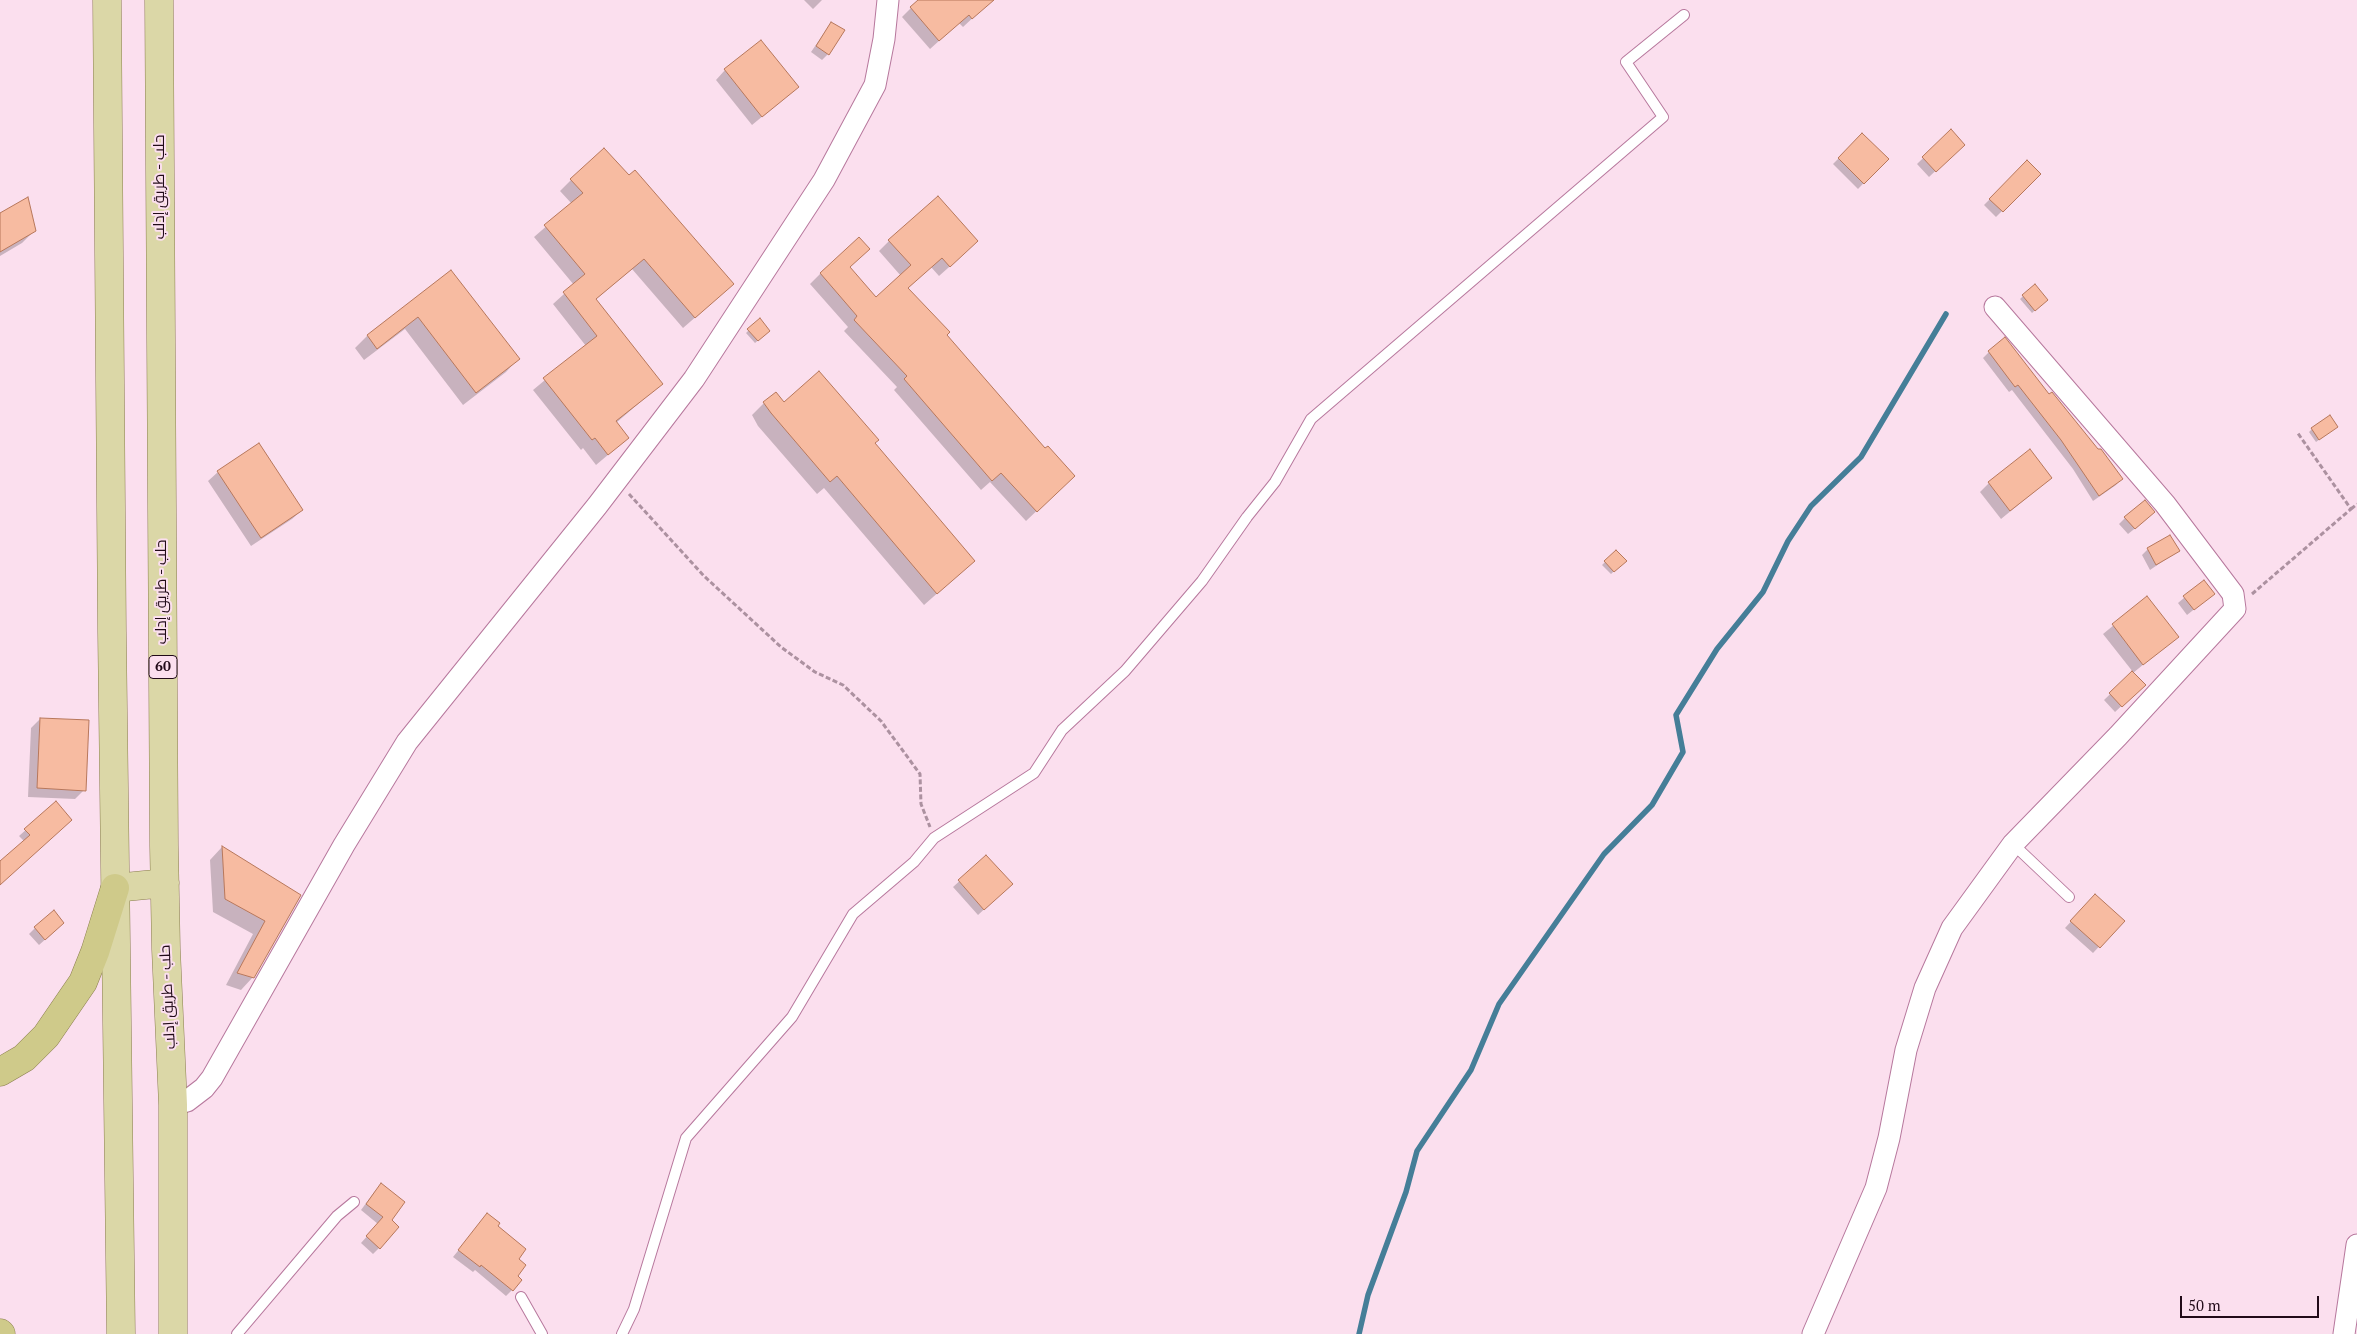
<!DOCTYPE html>
<meta charset="utf-8">
<style>
body{margin:0}
#map{position:relative;width:2357px;height:1334px;overflow:hidden;background:#fbdfee;font-family:"PT Serif",serif}
canvas{display:block}
.scale{position:absolute;left:2180px;top:1296px;width:139px;height:22px;box-sizing:border-box;border:2px solid #210a18;border-top:0;padding-left:6px;font-size:15px;line-height:18px;white-space:nowrap;color:#210a18;-webkit-text-stroke:4px #fbdfee;paint-order:stroke}
</style>
<div id="map">
<canvas width="2357" height="1334"></canvas>
<div class="scale">50 m</div>
</div>
<script>
const context = document.querySelector('canvas').getContext('2d');
context.lineJoin = 'round';
function paint(path, color) { context.fillStyle = color; context.fill(path, 'evenodd'); }
const shape = rows => new Path2D(rows.map(r => 'M' + r).join(''));
function stroke(path, color, width, dash) { context.strokeStyle = color; context.lineWidth = width; context.lineCap = dash ? 'butt' : 'round'; context.setLineDash(dash || []); context.stroke(path); }
function drawText(font, color, halo, rows, align = 'center') {
  context.font = font + ' "PT Serif",Cairo,serif'; context.lineWidth = 4; context.setLineDash([]); context.textBaseline = 'middle'; context.strokeStyle = halo; context.fillStyle = color; for (const [text, x, y, turn = 0] of rows) {
    context.save(); context.translate(x, y); context.rotate((+turn || 0) * Math.PI / 180); context.textAlign = isNaN(turn) ? turn : align; if (halo) context.strokeText(text, 0, 0); context.fillText(text, 0, 0); context.restore();
  }
}
const shadow = shape([
 [804,0,822,0,813,9],
 [919,0,992,0,963,27,959,23,930,49,902,17],
 [831,23,828,54,822,60,811,52],
 [725,70,798,87,752,125,716,80],
 [1951,131,1963,145,1929,177,1917,164],
 [1862,135,1887,159,1858,189,1833,164],
 [2027,162,2039,174,1996,217,1984,205],
 [571,180,721,295,683,328,632,269,595,300,661,384,616,423,628,438,596,465,583,448,581,450,533,390,586,346,553,304,574,285,534,237,572,204,560,191],
 [0,214,35,230,22,243,0,256],
 [889,241,966,252,939,276,931,267,907,289,1063,486,1026,521,990,482,981,490,894,390,897,387,844,331,848,327,810,284,820,274,849,267,876,299,901,276,879,251],
 [451,271,518,359,506,372,463,405,405,329,364,360,355,348,367,336],
 [2034,286,2046,300,2032,313,2020,299],
 [759,320,769,331,755,343,746,333],
 [1989,352,2049,396,2121,479,2116,485,2093,501,2073,469,2012,390,2009,392,1983,358],
 [764,403,784,404,874,443,974,561,924,605,824,488,817,494,758,426,752,415],
 [2312,429,2334,429,2316,442,2309,432],
 [218,472,302,510,292,519,251,546,208,481],
 [2051,478,2001,519,1980,492,1989,483],
 [2125,518,2148,518,2128,534,2119,524],
 [2170,537,2178,551,2150,570,2142,555,2148,549],
 [1616,551,1625,561,1611,574,1602,565],
 [2204,581,2207,599,2187,615,2178,603],
 [2147,598,2177,637,2133,673,2144,685,2115,712,2104,700,2133,672,2103,634],
 [40,719,84,790,75,799,28,797,31,728],
 [56,803,0,884,0,863,24,841,19,836],
 [222,847,300,896,253,977,241,990,226,985,253,934,213,912,210,860],
 [986,857,1005,890,978,915,953,887],
 [2089,902,2123,921,2093,953,2065,928],
 [35,928,57,929,39,945,29,934],
 [375,1191,390,1220,379,1248,373,1254,361,1243,378,1224,361,1210],
 [487,1215,517,1259,512,1290,506,1296,475,1270,473,1272,453,1257]
]);
const stream = shape([
 [1359,1334,1368,1295,1406,1192,1417,1151,1471,1070,1499,1004,1604,854,1652,805,1683,752,1676,715,1717,649,1763,592,1788,541,1811,506,1861,457,1946,314]
]);
const building = shape([
 [918,0,994,0,972,19,969,15,939,41,910,7,918,0],
 [831,22,845,30,829,55,816,46,831,22],
 [761,40,799,87,762,117,724,69,761,40],
 [1951,129,1965,145,1936,172,1922,157,1951,129],
 [1862,133,1889,159,1864,184,1838,158,1862,133],
 [604,148,629,175,635,170,734,284,695,318,644,259,596,299,663,384,616,421,629,438,608,455,595,438,592,440,543,378,597,336,563,292,585,274,544,225,583,193,570,179,604,148],
 [2027,160,2041,174,2003,212,1989,199,2027,160],
 [938,196,978,241,950,267,942,258,908,288,950,332,947,335,1045,448,1048,446,1075,476,1037,512,1001,473,992,481,904,379,907,376,854,320,857,316,820,273,859,237,870,249,850,267,876,297,911,265,888,240,938,196],
 [28,197,36,231,0,252,0,213,28,197],
 [451,270,520,359,476,393,418,317,377,349,367,335,451,270],
 [2035,284,2048,300,2035,311,2022,295,2035,284],
 [760,318,770,331,758,341,747,329,760,318],
 [2005,337,2049,394,2052,392,2098,449,2101,449,2123,479,2099,496,2061,440,2018,385,2015,387,1988,351,2005,337],
 [819,371,879,440,875,443,975,561,937,594,837,476,830,482,771,413,763,402,776,392,784,402,819,371],
 [2330,415,2338,427,2319,440,2311,428,2330,415],
 [259,443,303,510,261,538,217,471,259,443],
 [2030,449,2052,478,2010,511,1988,482,2030,449],
 [2145,500,2155,512,2135,529,2124,517,2145,500],
 [2170,535,2180,551,2156,565,2147,548,2170,535],
 [1616,550,1627,561,1614,572,1604,561,1616,550],
 [2204,580,2215,594,2194,610,2183,596,2204,580],
 [2147,596,2179,637,2143,665,2112,624,2147,596],
 [2132,671,2146,685,2122,707,2109,693,2132,671],
 [40,718,89,720,86,791,37,788,40,718],
 [56,801,72,820,0,885,0,861,30,835,24,829,56,801],
 [222,846,301,895,254,978,237,973,265,921,225,899,222,846],
 [986,855,1013,884,984,910,958,880,986,855],
 [2095,894,2125,921,2100,948,2070,921,2095,894],
 [54,910,64,923,45,940,34,927,54,910],
 [381,1183,405,1202,392,1220,399,1227,380,1249,366,1236,383,1217,366,1204,381,1183],
 [487,1213,500,1223,498,1226,526,1249,519,1259,526,1265,518,1276,522,1280,513,1291,481,1265,480,1267,458,1250,487,1213]
]);
const path = shape([
 [629,494,704,576,781,647,815,672,843,685,881,721,920,774,921,804,930,827],
 [2351,509,2357,504],
 [2252,594,2351,509,2297,432]
]);
const service = shape([
 [2013,844,2069,897],
 [521,1297,542,1334],
 [237,1334,337,1216,354,1202],
 [622,1334,634,1309,686,1138,792,1017,853,914,914,862,934,838,1034,773,1062,730,1125,671,1202,581,1247,517,1275,482,1311,419,1663,117,1626,62,1684,15]
]);
const minor = shape([
 [173,1105,187,1101,204,1088,212,1078,344,845,407,742,597,506,694,379,824,180,875,85,884,39,888,0],
 [1813,1334,1876,1188,1889,1138,1906,1050,1925,988,1952,928,2013,844,2118,736,2235,609,2233,594,2165,504,1995,307],
 [2344,1334,2357,1245]
]);
const primary = shape([
 [107,0,112,632,121,1334],
 [159,0,164,846,166,949,173,1105,173,1334],
 [115,888,165,883]
]);
const trunk = shape([
 [0,1072,24,1058,46,1036,83,982,95,952,115,888],
 [0,1333,1,1334]
]);
const shields = [
 [163,667,28]
];
const shieldNames = [
 ["60",163,667]
];
const streetNames = [
 ["حلب - طريق إدلب",160,187,-90],
 ["حلب - طريق إدلب",162,592,-90],
 ["حلب - طريق إدلب",168,997,-93]
];
paint(shadow, '#0003');
stroke(stream, '#457e98', 5.5);
paint(building, '#f7bba1');
stroke(building, '#b7775b', 1);
stroke(service, '#b7789d', 12);
stroke(minor, '#b7789d', 23);
stroke(primary, '#8a7e4f', 29);
stroke(trunk, '#8a7e4f', 29);
stroke(path, '#ac91a0', 3, [5, 2.5]);
stroke(service, '#fff', 10);
stroke(minor, '#fff', 21);
stroke(primary, '#dbd7a7', 28);
stroke(trunk, '#cfca8a', 28);
for (const [x, y, w] of shields) { const box = new Path2D(); box.roundRect(x - w / 2, y - 11.5, w, 23, 4); context.fillStyle = '#fbdfee'; context.fill(box); stroke(box, '#210a18', 1); }
drawText('bold 14px', '#210a18', null, shieldNames);
drawText('15px', '#210a18', '#fbdfee', streetNames);
</script>
